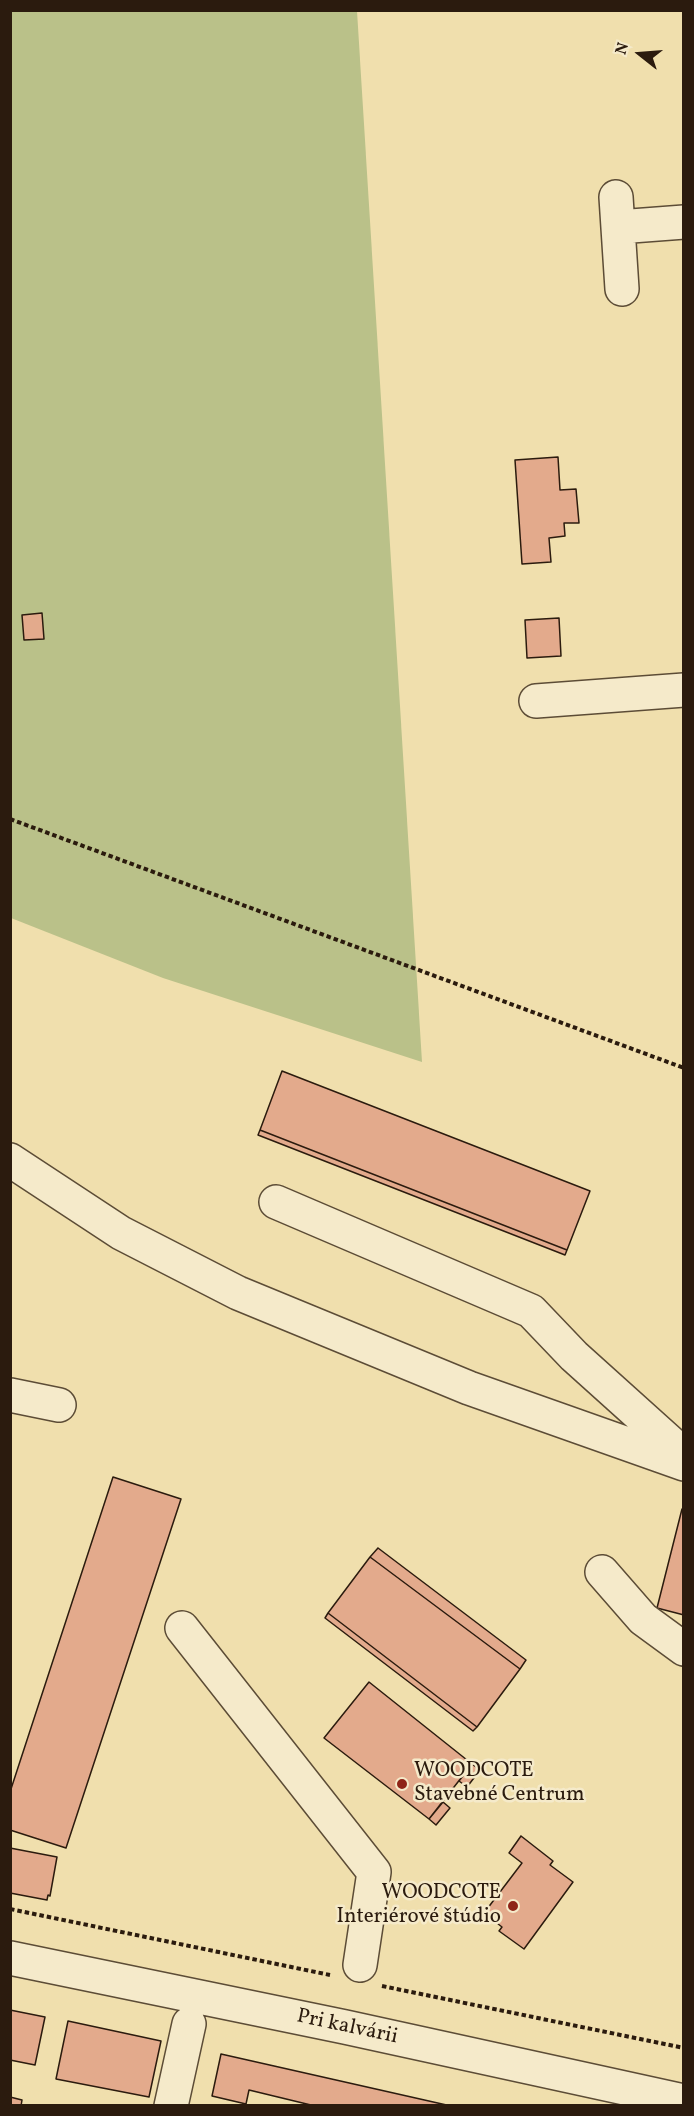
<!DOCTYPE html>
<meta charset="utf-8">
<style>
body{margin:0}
#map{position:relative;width:694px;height:2116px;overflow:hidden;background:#f0dfad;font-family:Vollkorn,serif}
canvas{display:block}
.frame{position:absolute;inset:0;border:12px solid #2b1b0e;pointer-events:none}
.north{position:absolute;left:610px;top:24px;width:60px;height:60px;-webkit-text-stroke:4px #f5eaca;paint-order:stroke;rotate:287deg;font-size:16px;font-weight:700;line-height:24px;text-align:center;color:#2b1b0e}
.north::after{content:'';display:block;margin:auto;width:21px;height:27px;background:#2b1b0e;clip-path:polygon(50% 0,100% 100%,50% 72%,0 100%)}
</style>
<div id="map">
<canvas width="694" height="2116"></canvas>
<div class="frame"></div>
<div class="north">N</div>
</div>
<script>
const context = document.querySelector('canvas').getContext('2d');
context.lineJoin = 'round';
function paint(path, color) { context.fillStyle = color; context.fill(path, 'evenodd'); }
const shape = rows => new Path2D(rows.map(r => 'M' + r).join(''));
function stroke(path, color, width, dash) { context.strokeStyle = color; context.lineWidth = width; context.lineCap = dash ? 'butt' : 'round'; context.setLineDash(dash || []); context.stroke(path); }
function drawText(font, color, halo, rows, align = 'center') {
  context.font = font + ' Vollkorn,serif'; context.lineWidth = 5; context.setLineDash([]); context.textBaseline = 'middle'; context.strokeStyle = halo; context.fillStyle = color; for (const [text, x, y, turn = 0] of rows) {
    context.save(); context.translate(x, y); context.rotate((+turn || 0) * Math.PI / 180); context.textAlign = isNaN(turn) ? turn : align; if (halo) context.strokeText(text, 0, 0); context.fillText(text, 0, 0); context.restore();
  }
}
const green = shape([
 [10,11,357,11,422,1062,163,978,11,918]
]);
const building = shape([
 [558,457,560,490,576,489,579,523,564,523,565,536,549,538,551,562,522,564,515,460,558,457],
 [42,613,44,639,24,640,22,615,42,613],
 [559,618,561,656,527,658,525,620,559,618],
 [282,1071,590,1191,567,1250,260,1130,282,1071],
 [260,1130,567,1250,565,1255,258,1135,260,1130],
 [113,1477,181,1499,66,1848,10,1830,10,1792,113,1477],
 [682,1509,684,1509,684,1615,657,1608,682,1509],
 [378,1548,526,1660,520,1669,370,1557,378,1548],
 [370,1557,520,1669,477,1727,328,1613,370,1557],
 [328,1613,477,1727,473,1731,325,1618,328,1613],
 [369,1682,472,1764,429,1819,324,1738,369,1682],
 [472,1764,480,1770,467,1787,459,1781,472,1764],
 [443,1802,450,1808,436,1825,429,1819,443,1802],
 [521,1836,553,1861,550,1865,573,1882,524,1949,499,1931,502,1927,484,1913,522,1863,509,1853,521,1836],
 [10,1848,57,1857,50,1896,48,1895,47,1900,10,1893,10,1848],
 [10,2010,45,2017,35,2065,10,2060,10,2010],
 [68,2021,161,2041,149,2097,56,2079,68,2021],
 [221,2054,451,2106,315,2106,249,2090,246,2104,212,2096,221,2054],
 [10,2097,22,2100,21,2106,10,2106,10,2097]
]);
const path = shape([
 [10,819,684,1068],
 [10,1909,330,1975],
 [382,1986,684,2048]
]);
const minor = shape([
 [616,197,622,289],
 [618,227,684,222],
 [536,701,684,690],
 [10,1160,121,1233,238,1293,469,1388,684,1464],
 [276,1202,531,1311,574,1356,684,1455],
 [10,1395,59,1405],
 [602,1572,643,1619,684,1649],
 [182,1628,374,1872,360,1965],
 [10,1958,345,2027,684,2101],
 [171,2106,189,2024]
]);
const markers = [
 [402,1784,6,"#8f2418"],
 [513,1906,6,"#8f2418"]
];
const poiNames = [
 ["WOODCOTE",414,1772],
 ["Stavebné Centrum",414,1796],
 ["WOODCOTE",501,1894,"right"],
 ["Interiérové štúdio",501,1918,"right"]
];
const streetNames = [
 ["Pri kalvárii",347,2028,12]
];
paint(green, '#bac189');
paint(building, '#e3aa8c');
stroke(building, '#2b1b0e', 1.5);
stroke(minor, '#5c4c36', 36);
stroke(path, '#2b1b0e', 4, [4.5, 3]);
stroke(minor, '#f5eaca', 33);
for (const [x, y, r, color] of markers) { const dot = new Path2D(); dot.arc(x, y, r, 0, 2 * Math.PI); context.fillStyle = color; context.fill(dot); stroke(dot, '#f5eaca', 2); }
drawText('21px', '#2b1b0e', '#f5eaca', poiNames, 'left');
drawText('21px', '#2b1b0e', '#f5eaca', streetNames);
</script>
